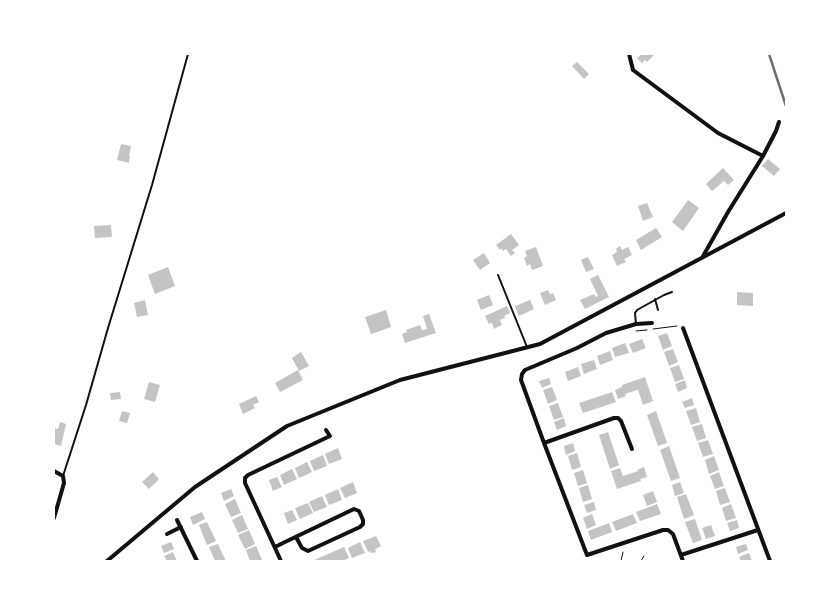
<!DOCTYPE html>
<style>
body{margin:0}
#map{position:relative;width:840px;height:615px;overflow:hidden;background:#fff;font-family:"Work Sans",sans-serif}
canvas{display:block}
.frame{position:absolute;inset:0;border:55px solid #fff;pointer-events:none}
</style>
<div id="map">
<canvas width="840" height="615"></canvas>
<div class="frame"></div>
</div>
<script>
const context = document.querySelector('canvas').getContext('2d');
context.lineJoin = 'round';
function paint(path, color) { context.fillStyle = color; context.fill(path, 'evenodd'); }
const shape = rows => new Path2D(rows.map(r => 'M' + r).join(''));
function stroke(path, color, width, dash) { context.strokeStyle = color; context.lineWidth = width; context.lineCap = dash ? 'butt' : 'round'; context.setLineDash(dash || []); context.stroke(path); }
const building = shape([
 [639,54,655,54,647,62,645,60,642,63,637,58,641,55],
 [577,62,589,74,584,79,572,66],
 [121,144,131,146,129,156,130,156,129,163,117,160],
 [768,159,780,169,774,176,762,166],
 [723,168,734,180,728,185,724,181,712,191,706,184],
 [688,200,699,208,683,231,672,222],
 [647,203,653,217,643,221,638,206],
 [111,225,112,237,95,238,94,226],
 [656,228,662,237,641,250,636,240],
 [511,234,519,245,512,250,515,253,511,256,506,249,503,251,501,248,500,250,496,245],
 [620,246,622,250,628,247,632,255,624,259,626,262,617,266,612,255,617,252,616,249],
 [536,247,543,266,532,270,530,264,527,266,524,258,527,256,525,251],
 [484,253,490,263,480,270,473,260],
 [588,257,594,269,586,272,581,260],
 [168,267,175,286,155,294,148,275],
 [598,275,609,297,585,309,580,300,594,294,596,297,598,296,590,279],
 [548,290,550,294,553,293,556,300,545,305,540,293],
 [737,292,753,293,753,306,737,305],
 [489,295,493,305,481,310,477,300],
 [145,300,148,315,137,317,134,303],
 [530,300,534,309,519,316,515,306],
 [507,306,510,313,504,316,505,318,500,320,502,325,494,329,492,323,489,324,485,316],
 [386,310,391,327,371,334,365,317],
 [429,314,436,333,405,343,402,334,407,332,406,330,420,325,422,330,427,329,423,316],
 [667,333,672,346,663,350,658,336],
 [642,339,646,348,633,353,629,344],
 [625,343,629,353,615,357,612,348],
 [673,349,678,362,669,366,664,352],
 [610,351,613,360,600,365,597,356],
 [301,352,309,366,299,371,292,358],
 [594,360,597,369,584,374,581,364],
 [679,365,684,379,675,382,670,368],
 [578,367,581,376,568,381,565,372],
 [298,370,303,380,280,392,275,383],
 [645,377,653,401,643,405,638,390,637,390,625,394,626,396,618,399,615,390,622,387,622,385],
 [549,378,551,384,542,388,539,381],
 [685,380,687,388,678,392,675,384],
 [149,382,160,385,155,402,144,399],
 [552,387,557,400,548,404,543,390],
 [120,392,121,399,111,400,110,393],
 [612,392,616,402,583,413,579,403],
 [256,396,259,402,253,405,255,408,243,414,239,404],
 [692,398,694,405,685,408,682,402],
 [558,403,563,417,554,420,549,406],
 [696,408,700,422,691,425,686,411],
 [122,411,130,413,127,423,119,421],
 [656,411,667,443,658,446,647,415],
 [564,418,566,426,557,430,554,422],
 [60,422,66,424,61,446,54,444,55,442,54,442,54,428,58,429],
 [702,424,706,438,697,441,692,427],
 [608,432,619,465,610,469,599,435],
 [708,440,713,454,703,457,698,443],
 [573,443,575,451,566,455,564,446],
 [669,446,680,478,671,481,660,450],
 [338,448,342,459,329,464,325,454],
 [577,453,581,467,572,470,568,456],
 [323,455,327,466,314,471,310,461],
 [714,456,719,470,709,474,705,460],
 [307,462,312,472,299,478,295,468],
 [644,467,647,477,640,479,641,481,617,489,611,471,620,468,623,476,638,471,637,470],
 [292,469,297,479,284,485,280,475],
 [583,470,587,483,578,486,574,473],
 [153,472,159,479,149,489,142,482],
 [719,472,724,486,715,489,710,476],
 [277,477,282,487,273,491,269,480],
 [353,482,357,493,345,498,340,488],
 [680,482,684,493,675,496,672,485],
 [588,485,592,499,583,502,579,488],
 [725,488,730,502,720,505,716,491],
 [231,489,234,496,224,501,221,493],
 [338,489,342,500,329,505,325,495],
 [653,491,657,502,647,506,643,495],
 [686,494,694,515,684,519,677,497],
 [322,496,327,507,314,512,309,502],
 [235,499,241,513,231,517,225,504],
 [594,502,596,510,587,513,584,505],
 [308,503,313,513,300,519,295,508],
 [657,504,661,514,640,521,636,512],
 [731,504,736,518,726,521,722,508],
 [292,510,297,520,288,524,284,513],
 [202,512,205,519,193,525,190,517],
 [592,514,596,525,587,529,583,518],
 [633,514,637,523,616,531,612,522],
 [242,515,248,529,238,533,232,520],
 [695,519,702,540,693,543,685,522],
 [737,520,739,528,730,531,727,523],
 [207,522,216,541,207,545,199,525],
 [609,523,612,532,591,540,588,531],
 [711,525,715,536,706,539,702,528],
 [249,530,255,544,245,549,238,535],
 [376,536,381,546,375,549,376,552,373,553,372,552,370,553,370,551,368,552,363,541],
 [171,542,174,549,164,553,161,546],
 [360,542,365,553,352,558,348,548],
 [218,544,222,553,226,561,215,561,209,547],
 [746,544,748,550,738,554,736,547],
 [256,546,262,560,258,561,250,561,246,550],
 [344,547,349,558,342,561,312,561],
 [173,552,177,561,167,561,164,556],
 [749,553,752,561,741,561,739,557]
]);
const path = shape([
 [653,329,677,326],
 [636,331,647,330],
 [621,561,623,552],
 [641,561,644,556]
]);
const service = shape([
 [498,275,527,347],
 [655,299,658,310],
 [636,324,635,313,637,310,664,295,672,292],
 [63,476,86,405,108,328,152,185,188,54]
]);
const minor = shape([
 [629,54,633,70,718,133,763,156,776,131,779,122],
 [702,258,728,212,763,156],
 [652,323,636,324,606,333,577,348,525,370,522,374,521,380,544,443,587,555,663,530,668,530,673,534,683,561],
 [683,328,770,561],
 [544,443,614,418,618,418,621,421,632,449],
 [54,471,63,476,64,483,54,518],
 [177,520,197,561],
 [167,534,181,527],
 [275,547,285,542,354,509,359,511,363,520,363,524,360,527,308,551,302,548,296,537],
 [681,555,758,530],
 [107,561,195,487,287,426,400,380,540,344,786,213],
 [281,561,245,483,245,478,248,475,330,436,326,430]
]);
const rail = shape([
 [769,54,786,106]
]);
paint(building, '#c4c4c4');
stroke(path, '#111', 1);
stroke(service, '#111', 2);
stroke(minor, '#111', 4);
stroke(rail, '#707070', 2.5);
</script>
